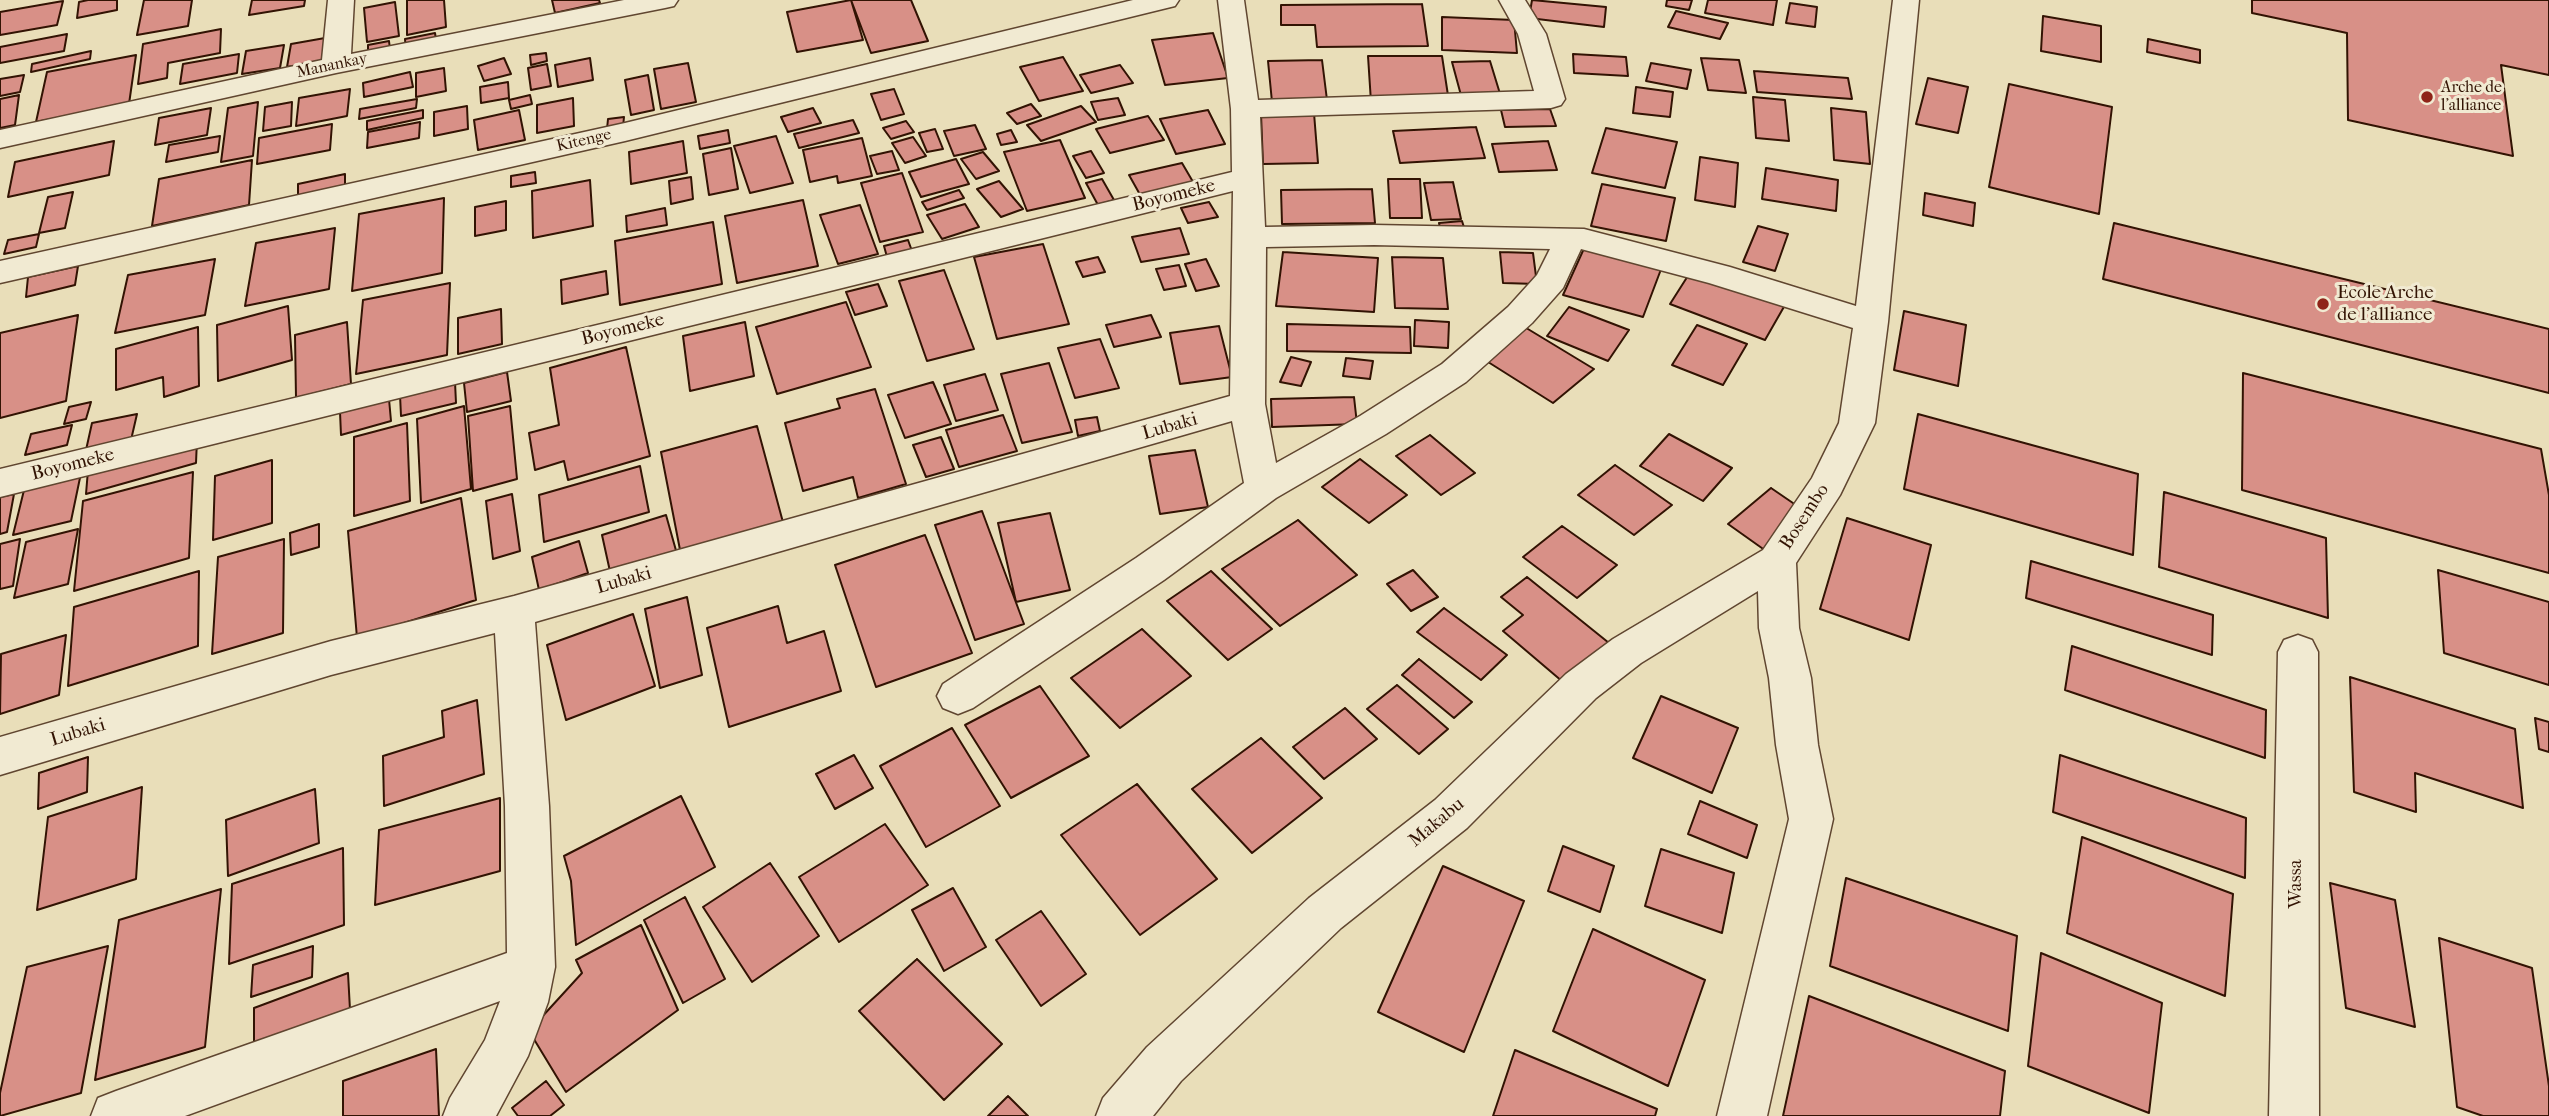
<!DOCTYPE html>
<style>
body{margin:0}
canvas{display:block;background:#e9deb9}
</style>
<canvas width="2549" height="1116"></canvas>
<script>
const context = document.querySelector('canvas').getContext('2d');
context.lineJoin = 'round';
function paint(path, color) { context.fillStyle = color; context.fill(path, 'evenodd'); }
const shape = rows => new Path2D(rows.map(r => 'M' + r).join(''));
function stroke(path, color, width, dash) { context.strokeStyle = color; context.lineWidth = width; context.lineCap = dash ? 'butt' : 'round'; context.setLineDash(dash || []); context.stroke(path); }
function drawText(font, color, halo, rows, align = 'center') {
  context.font = font + ' "IM FELL French Canon",serif'; context.lineWidth = 6; context.setLineDash([]); context.textBaseline = 'middle'; context.strokeStyle = halo; context.fillStyle = color; for (const [text, x, y, turn = 0] of rows) {
    context.save(); context.translate(x, y); context.rotate((+turn || 0) * Math.PI / 180); context.textAlign = isNaN(turn) ? turn : align; if (halo) context.strokeText(text, 0, 0); context.fillText(text, 0, 0); context.restore();
  }
}
const building = shape([
 [88,0,117,0,117,10,77,18,79,2,88,0],
 [144,0,192,0,188,26,137,35,144,0],
 [252,0,305,0,304,6,249,15,252,0],
 [407,0,444,0,446,27,407,35,407,0],
 [552,0,599,0,600,3,555,13,552,0],
 [851,0,911,0,928,41,871,53,851,0],
 [851,0,863,40,797,52,787,12,851,0],
 [1532,0,1606,7,1604,27,1529,18,1532,0],
 [1667,0,1692,0,1689,10,1666,6,1667,0],
 [1708,0,1777,0,1773,25,1705,13,1708,0],
 [2252,0,2549,0,2549,75,2501,65,2513,156,2348,120,2347,33,2252,13,2252,0],
 [63,1,57,25,0,35,0,12,63,1],
 [395,2,399,36,367,42,364,8,395,2],
 [1790,3,1817,7,1815,27,1786,23,1790,3],
 [1422,4,1428,46,1317,47,1315,25,1281,25,1281,5,1422,4],
 [1676,11,1728,23,1720,39,1668,27,1676,11],
 [2043,16,2101,26,2101,62,2041,51,2043,16],
 [1442,17,1514,20,1517,53,1442,50,1442,17],
 [221,29,220,53,168,63,167,78,138,84,143,44,221,29],
 [435,33,437,46,406,53,405,39,435,33],
 [1213,33,1228,78,1165,85,1152,40,1213,33],
 [67,34,64,51,0,63,0,47,67,34],
 [325,38,322,61,287,67,291,44,325,38],
 [2148,39,2200,50,2200,63,2147,52,2148,39],
 [389,41,391,57,368,62,368,45,389,41],
 [284,45,280,68,242,74,246,51,284,45],
 [91,51,90,59,31,72,32,64,91,51],
 [546,53,547,61,531,65,530,55,546,53],
 [239,54,237,73,180,84,183,64,239,54],
 [1573,54,1626,57,1628,76,1574,73,1573,54],
 [136,55,129,104,36,122,47,72,136,55],
 [1368,56,1442,56,1449,102,1371,102,1368,56],
 [1063,57,1083,91,1039,101,1020,67,1063,57],
 [504,58,511,74,484,81,478,66,504,58],
 [590,58,593,80,558,87,555,65,590,58],
 [1701,58,1739,60,1746,93,1708,90,1701,58],
 [1322,60,1327,100,1272,102,1268,61,1322,60],
 [1490,61,1501,97,1462,99,1452,62,1490,61],
 [688,63,696,102,661,109,654,69,688,63],
 [1651,63,1691,70,1687,89,1646,81,1651,63],
 [547,64,551,86,531,90,528,68,547,64],
 [1120,65,1133,83,1091,93,1080,75,1120,65],
 [444,68,446,91,416,97,416,73,444,68],
 [1754,71,1848,78,1852,99,1757,92,1754,71],
 [410,72,413,87,364,97,363,83,410,72],
 [24,75,20,92,0,96,0,79,24,75],
 [648,75,654,110,631,115,625,80,648,75],
 [1928,78,1968,87,1958,133,1916,124,1928,78],
 [508,82,509,98,481,103,480,87,508,82],
 [2009,84,2112,107,2099,214,1989,187,2009,84],
 [1636,87,1673,92,1670,117,1633,113,1636,87],
 [350,89,347,116,296,126,299,98,350,89],
 [894,89,904,114,881,120,871,94,894,89],
 [19,95,15,125,0,128,0,99,19,95],
 [530,95,532,104,511,109,509,100,530,95],
 [1753,97,1785,100,1789,141,1756,138,1753,97],
 [573,98,574,126,537,133,537,105,573,98],
 [1118,98,1125,115,1098,120,1091,102,1118,98],
 [417,99,416,108,359,119,360,109,417,99],
 [258,102,253,156,221,162,228,108,258,102],
 [292,102,291,126,263,131,265,107,292,102],
 [1031,104,1041,116,1017,124,1007,113,1031,104],
 [467,106,468,129,434,136,434,112,467,106],
 [1081,106,1096,122,1041,141,1027,125,1081,106],
 [211,108,207,135,155,145,159,118,211,108],
 [813,108,821,123,788,132,781,117,813,108],
 [1831,108,1866,112,1870,164,1834,160,1831,108],
 [1550,109,1556,126,1505,127,1501,110,1550,109],
 [423,110,423,118,367,130,367,121,423,110],
 [519,110,525,140,478,150,474,120,519,110],
 [1208,110,1225,144,1176,154,1160,119,1208,110],
 [1314,113,1318,163,1263,164,1261,114,1314,113],
 [1148,116,1164,140,1110,153,1096,129,1148,116],
 [624,117,623,127,607,129,608,119,624,117],
 [853,120,859,133,799,148,794,134,853,120],
 [906,121,914,132,891,139,883,128,906,121],
 [420,122,419,138,367,148,368,132,420,122],
 [332,124,330,150,257,164,259,138,332,124],
 [975,125,986,149,954,156,944,131,975,125],
 [1476,127,1485,158,1400,163,1393,131,1476,127],
 [1606,128,1677,142,1665,188,1592,173,1606,128],
 [935,129,943,149,927,152,919,133,935,129],
 [728,130,730,143,700,149,698,136,728,130],
 [1011,130,1017,142,1001,145,997,134,1011,130],
 [220,136,218,152,166,162,169,145,220,136],
 [776,136,793,183,750,193,734,146,776,136],
 [913,137,926,156,905,163,892,143,913,137],
 [862,138,872,176,838,183,837,176,810,182,803,150,862,138],
 [1060,140,1085,198,1027,211,1004,152,1060,140],
 [114,141,109,175,8,197,15,162,114,141],
 [683,141,687,173,631,184,629,152,683,141],
 [1548,141,1557,170,1499,172,1492,144,1548,141],
 [731,148,738,189,709,195,703,154,731,148],
 [892,151,899,170,877,174,870,156,892,151],
 [1091,151,1104,173,1086,178,1073,156,1091,151],
 [983,152,999,171,976,179,961,159,983,152],
 [1700,157,1738,163,1735,207,1695,200,1700,157],
 [956,159,969,184,921,197,909,172,956,159],
 [252,160,249,205,152,226,159,179,252,160],
 [1182,163,1196,187,1143,200,1129,175,1182,163],
 [1766,168,1838,180,1836,211,1762,199,1766,168],
 [535,172,536,183,511,187,511,176,535,172],
 [902,173,923,232,880,242,861,183,902,173],
 [345,174,345,189,298,200,298,184,345,174],
 [691,177,693,199,671,204,669,181,691,177],
 [1102,179,1114,200,1098,205,1086,183,1102,179],
 [1388,179,1420,179,1422,218,1390,218,1388,179],
 [590,180,593,226,533,238,532,191,590,180],
 [999,181,1023,209,1001,217,977,189,999,181],
 [1453,182,1461,219,1431,220,1424,183,1453,182],
 [1602,184,1675,198,1666,241,1591,226,1602,184],
 [1372,189,1375,223,1282,224,1281,190,1372,189],
 [959,190,964,198,927,210,922,202,959,190],
 [73,192,65,228,39,233,48,197,73,192],
 [1925,193,1975,203,1973,226,1923,215,1925,193],
 [444,198,442,273,352,291,359,214,444,198],
 [803,200,818,266,737,283,725,216,803,200],
 [506,201,506,230,475,236,475,207,506,201],
 [1209,202,1218,217,1188,223,1181,208,1209,202],
 [965,204,979,227,942,239,927,215,965,204],
 [860,205,878,254,838,264,820,215,860,205],
 [665,208,667,225,627,232,626,216,665,208],
 [1462,221,1467,237,1442,238,1439,223,1462,221],
 [713,222,722,284,620,305,615,241,713,222],
 [2114,223,2549,329,2549,393,2103,279,2114,223],
 [1758,226,1788,234,1775,271,1743,262,1758,226],
 [335,228,329,289,245,306,256,243,335,228],
 [1180,228,1189,254,1141,262,1132,237,1180,228],
 [39,234,36,247,4,254,8,240,39,234],
 [908,240,912,251,887,257,884,246,908,240],
 [1043,244,1069,324,997,339,974,257,1043,244],
 [1586,244,1663,264,1643,317,1563,295,1586,244],
 [1283,252,1378,258,1374,312,1276,306,1283,252],
 [1500,252,1533,253,1537,284,1503,283,1500,252],
 [1098,257,1105,272,1083,277,1076,262,1098,257],
 [1392,257,1443,258,1448,309,1395,308,1392,257],
 [215,259,205,315,115,333,128,275,215,259],
 [1206,259,1219,286,1196,291,1185,264,1206,259],
 [1179,265,1186,286,1164,290,1156,269,1179,265],
 [78,266,75,285,26,297,28,277,78,266],
 [944,270,974,349,927,361,899,281,944,270],
 [606,271,608,294,562,304,561,280,606,271],
 [1691,271,1785,305,1765,340,1670,304,1691,271],
 [450,283,447,355,356,374,363,300,450,283],
 [878,284,887,306,855,315,846,292,878,284],
 [846,302,871,367,777,394,756,327,846,302],
 [288,306,292,360,218,381,217,325,288,306],
 [1569,307,1629,330,1608,361,1547,336,1569,307],
 [501,309,502,344,458,354,458,318,501,309],
 [1904,311,1966,325,1958,386,1894,370,1904,311],
 [78,315,66,401,0,418,0,333,78,315],
 [1151,315,1161,337,1114,347,1106,325,1151,315],
 [1415,320,1449,322,1448,348,1414,346,1415,320],
 [347,322,351,384,296,398,295,335,347,322],
 [745,322,754,376,690,391,683,336,745,322],
 [1518,323,1594,369,1553,403,1477,355,1518,323],
 [1287,324,1410,327,1411,353,1287,351,1287,324],
 [1697,325,1747,344,1723,385,1672,365,1697,325],
 [1219,326,1232,377,1180,384,1170,333,1219,326],
 [198,327,199,386,164,397,163,377,116,390,116,349,198,327],
 [1100,339,1119,388,1075,398,1058,348,1100,339],
 [626,347,650,456,568,480,564,461,535,470,529,433,559,425,550,368,626,347],
 [1291,357,1311,362,1301,386,1280,382,1291,357],
 [1346,358,1373,361,1370,379,1343,376,1346,358],
 [1049,363,1072,432,1022,443,1001,374,1049,363],
 [507,372,511,401,467,412,464,383,507,372],
 [2243,373,2541,449,2549,495,2549,573,2242,490,2243,373],
 [985,374,998,410,956,421,944,385,985,374],
 [455,382,456,403,401,416,400,395,455,382],
 [933,382,951,424,905,438,888,395,933,382],
 [875,389,906,484,858,498,853,477,803,491,785,423,840,408,837,399,875,389],
 [1354,397,1357,424,1272,427,1271,399,1354,397],
 [389,399,391,421,341,435,340,412,389,399],
 [91,402,86,419,64,424,69,407,91,402],
 [464,406,471,489,421,503,417,419,464,406],
 [510,406,517,479,473,491,468,416,510,406],
 [137,414,131,440,86,450,92,423,137,414],
 [1918,414,2138,474,2133,555,1904,489,1918,414],
 [1003,415,1017,451,959,467,946,430,1003,415],
 [1097,417,1100,431,1078,436,1075,420,1097,417],
 [407,423,410,501,354,516,354,437,407,423],
 [72,425,67,445,25,455,31,434,72,425],
 [757,426,784,526,681,555,661,452,757,426],
 [1669,434,1732,468,1703,501,1640,466,1669,434],
 [1430,435,1475,473,1441,495,1396,456,1430,435],
 [941,437,954,469,926,477,913,445,941,437],
 [197,439,196,463,86,494,88,470,197,439],
 [1195,450,1208,507,1160,514,1149,456,1195,450],
 [1360,459,1407,495,1369,523,1322,487,1360,459],
 [272,460,272,523,213,540,215,476,272,460],
 [1615,465,1672,505,1634,535,1578,495,1615,465],
 [640,466,649,512,544,542,539,495,640,466],
 [193,472,189,558,74,591,83,501,193,472],
 [81,473,71,521,13,535,25,486,81,473],
 [1771,488,1809,514,1766,551,1728,524,1771,488],
 [2164,492,2326,538,2328,618,2159,567,2164,492],
 [14,494,7,532,0,534,0,497,14,494],
 [512,494,520,551,493,559,486,501,512,494],
 [461,498,476,600,357,638,348,531,461,498],
 [982,511,1024,624,975,640,935,525,982,511],
 [1050,513,1070,590,1016,602,998,523,1050,513],
 [666,515,677,554,611,576,602,535,666,515],
 [1847,518,1931,545,1909,640,1820,609,1847,518],
 [1298,520,1357,575,1280,626,1222,569,1298,520],
 [319,524,319,547,291,555,290,533,319,524],
 [1562,526,1617,565,1577,598,1523,557,1562,526],
 [78,529,68,584,14,598,26,542,78,529],
 [925,535,972,653,876,687,835,565,925,535],
 [20,539,13,586,0,589,0,544,20,539],
 [284,539,283,633,212,654,218,557,284,539],
 [579,541,588,573,539,590,532,557,579,541],
 [2031,561,2213,615,2212,655,2026,598,2031,561],
 [1413,570,1438,597,1411,611,1387,584,1413,570],
 [2438,570,2549,602,2549,685,2444,653,2438,570],
 [199,571,198,646,68,686,74,607,199,571],
 [1211,571,1272,629,1228,660,1167,601,1211,571],
 [1527,577,1609,643,1563,682,1503,631,1523,615,1501,597,1527,577],
 [687,597,702,675,660,688,645,609,687,597],
 [778,606,787,643,824,631,841,691,729,727,707,628,778,606],
 [1444,608,1507,655,1481,680,1417,632,1444,608],
 [633,614,655,686,566,720,547,645,633,614],
 [1142,629,1191,676,1120,728,1071,678,1142,629],
 [66,635,59,695,0,714,1,654,66,635],
 [2072,646,2266,710,2265,758,2065,690,2072,646],
 [1419,659,1472,702,1454,718,1402,675,1419,659],
 [2350,677,2515,729,2523,808,2415,773,2416,812,2354,792,2350,677],
 [1397,685,1448,729,1419,754,1367,709,1397,685],
 [1040,686,1089,756,1011,798,965,725,1040,686],
 [1661,696,1738,728,1712,793,1633,758,1661,696],
 [477,700,484,774,384,806,383,756,444,737,442,711,477,700],
 [1345,708,1377,739,1324,779,1293,747,1345,708],
 [2535,718,2549,722,2549,752,2539,749,2535,718],
 [952,728,1000,806,926,847,880,766,952,728],
 [1261,738,1322,798,1252,853,1192,789,1261,738],
 [854,755,873,788,835,809,816,774,854,755],
 [2060,755,2246,818,2245,878,2053,812,2060,755],
 [88,757,87,792,38,809,39,773,88,757],
 [1137,784,1217,879,1140,935,1061,835,1137,784],
 [142,787,136,879,37,910,48,817,142,787],
 [315,789,319,843,228,876,226,820,315,789],
 [681,796,715,867,576,945,571,881,564,856,681,796],
 [500,798,500,871,375,905,379,830,500,798],
 [1700,801,1757,825,1747,858,1688,834,1700,801],
 [885,824,928,885,839,942,799,877,885,824],
 [2082,837,2233,894,2225,996,2067,933,2082,837],
 [1563,846,1614,866,1600,912,1548,891,1563,846],
 [343,848,344,925,229,964,232,884,343,848],
 [1661,849,1734,873,1722,933,1645,906,1661,849],
 [770,863,819,936,752,982,703,907,770,863],
 [1443,866,1524,901,1464,1052,1378,1012,1443,866],
 [1846,878,2017,936,2008,1031,1830,966,1846,878],
 [2330,883,2395,900,2415,1027,2346,1008,2330,883],
 [953,888,986,947,944,971,912,910,953,888],
 [221,889,205,1047,95,1080,119,920,221,889],
 [685,897,725,979,683,1003,644,920,685,897],
 [1041,911,1086,974,1041,1006,996,940,1041,911],
 [641,925,678,1010,566,1092,529,1031,582,973,576,960,641,925],
 [1593,929,1705,980,1668,1086,1553,1031,1593,929],
 [2439,938,2532,968,2549,1086,2549,1116,2483,1116,2457,1107,2439,938],
 [108,946,81,1093,0,1116,0,1093,27,967,108,946],
 [313,946,312,977,251,997,253,965,313,946],
 [2041,953,2162,1003,2149,1113,2028,1066,2041,953],
 [917,959,1002,1044,944,1100,859,1011,917,959],
 [348,973,350,1010,254,1046,254,1008,348,973],
 [1809,996,2005,1071,2000,1116,1783,1116,1809,996],
 [436,1049,439,1116,343,1116,343,1081,436,1049],
 [1515,1050,1657,1109,1655,1116,1493,1116,1515,1050],
 [546,1081,564,1105,550,1116,518,1116,512,1108,546,1081],
 [1008,1096,1028,1116,988,1116,1008,1096]
]);
const street = shape([
 [328,0,354,0,351,54,624,0,678,0,674,6,665,8,336,73,0,148,0,130,322,60,328,0],
 [1133,0,1179,0,1175,6,625,141,0,283,0,261,625,123,1133,0],
 [1218,0,1244,0,1258,100,1534,91,1518,34,1499,0,1525,0,1546,34,1565,99,1561,105,1551,108,1260,117,1265,227,1374,225,1584,229,1730,267,1856,306,1893,0,1919,0,1888,322,1875,423,1840,495,1796,563,1799,628,1811,678,1818,745,1833,819,1767,1116,1717,1116,1789,819,1776,745,1769,678,1759,628,1758,591,1641,663,1596,698,1467,828,1341,928,1181,1081,1153,1116,1096,1116,1103,1098,1147,1047,1309,898,1435,800,1566,674,1613,639,1763,550,1812,478,1839,423,1853,328,1709,283,1581,249,1563,288,1532,323,1466,382,1386,434,1276,498,1164,580,973,708,958,714,943,708,937,696,943,684,1136,558,1244,483,1232,421,535,622,549,806,555,967,548,1002,528,1056,496,1116,443,1116,450,1098,485,1040,500,1001,185,1116,91,1116,98,1098,116,1091,507,953,505,806,495,633,331,675,0,775,0,737,331,641,514,596,1230,396,1233,191,0,497,0,469,1232,172,1231,109,1218,0],
 [1374,245,1550,249,1537,275,1508,307,1442,364,1360,416,1276,463,1265,404,1266,247,1374,245],
 [2298,635,2312,640,2318,652,2319,1116,2269,1116,2278,652,2284,640,2298,635]
]);
const markers = [
 [2427,97,7,"#8f2418"],
 [2323,304,7,"#8f2418"]
];
const farStreetnames = [
 ["Manankay",332,66,-12],
 ["Kitenge",584,141,-13]
];
const farPoinames = [
 ["Arche de",2441,88],
 ["l'alliance",2441,106]
];
const streetNames = [
 ["Boyomeke",1174,196,-14],
 ["Boyomeke",623,330,-14],
 ["Lubaki",1170,427,-16],
 ["Boyomeke",73,465,-14],
 ["Bosembo",1805,517,-57],
 ["Lubaki",624,581,-16],
 ["Lubaki",78,733,-17],
 ["Makabu",1437,823,-40],
 ["Wassa",2296,884,-90]
];
const poiNames = [
 ["Ecole Arche",2337,293],
 ["de l'alliance",2337,315]
];
paint(building, '#d89087');
stroke(building, '#321303', 2);
stroke(street, '#604630', 3);
paint(street, '#f1ead2');
for (const [x, y, r, color] of markers) { const dot = new Path2D(); dot.arc(x, y, r, 0, 2 * Math.PI); context.fillStyle = color; context.fill(dot); stroke(dot, '#f1ead2', 2.5); }
drawText('16px', '#321303', '#f1ead2', farStreetnames);
drawText('16px', '#321303', '#f1ead2', farPoinames, 'left');
drawText('19px', '#321303', '#f1ead2', streetNames);
drawText('19px', '#321303', '#f1ead2', poiNames, 'left');
</script>
